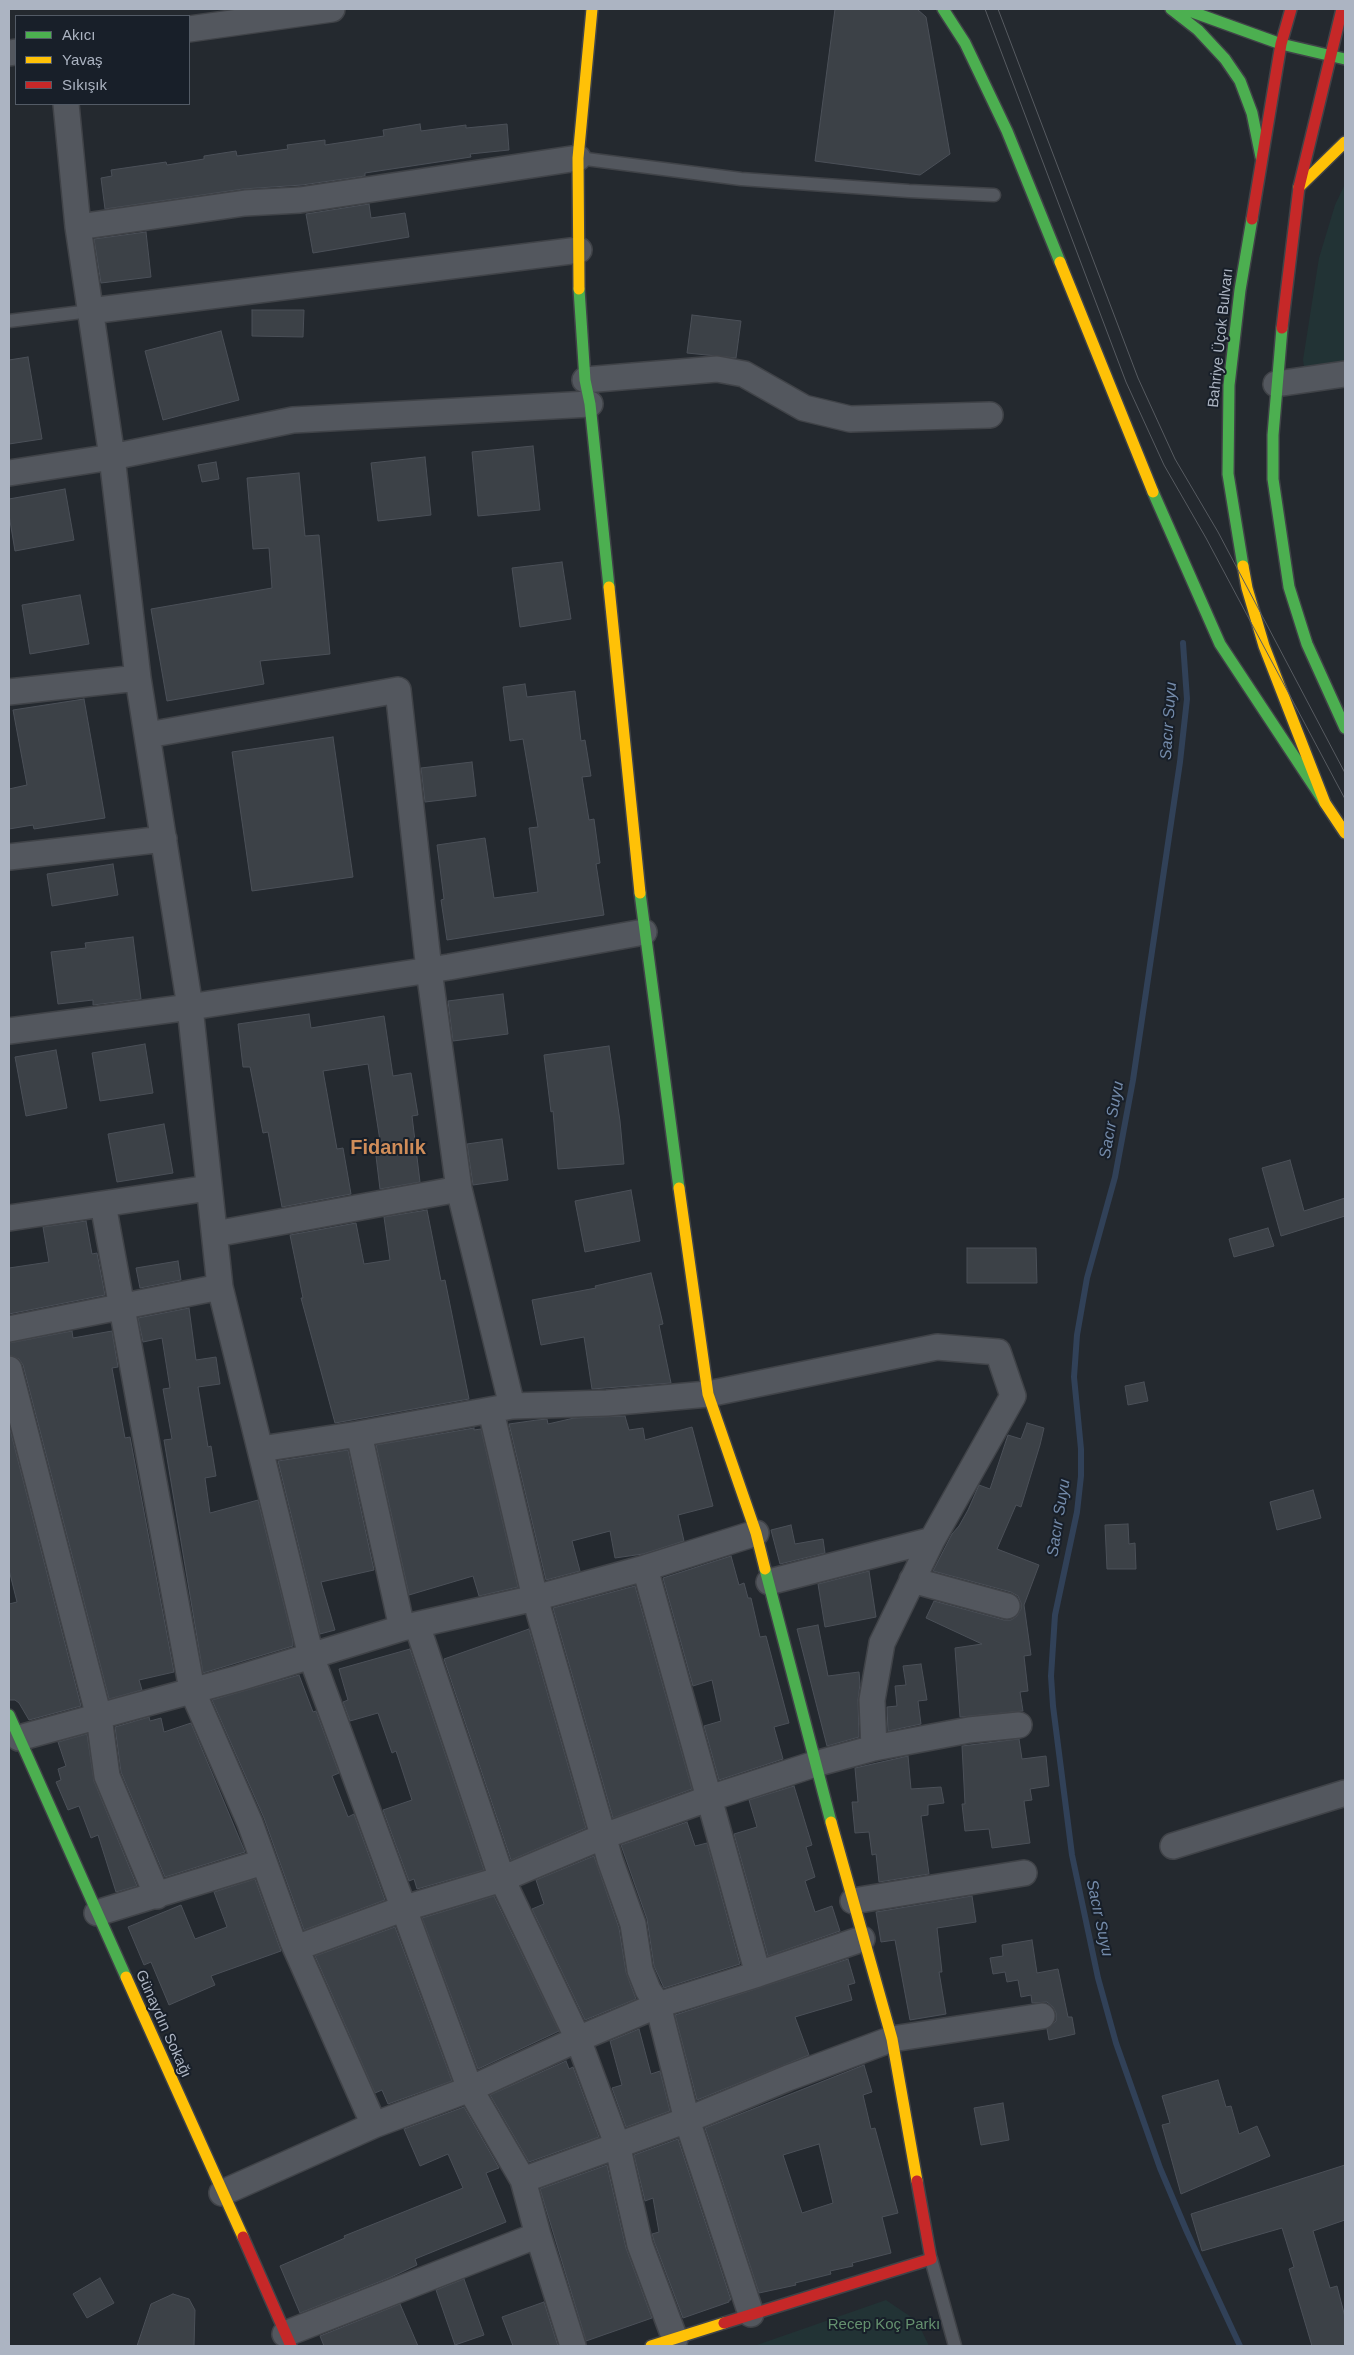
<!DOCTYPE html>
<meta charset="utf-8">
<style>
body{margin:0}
#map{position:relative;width:1354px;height:2355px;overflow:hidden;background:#24292f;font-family:Helvetica,sans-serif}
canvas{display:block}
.frame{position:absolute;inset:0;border:10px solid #acb4c2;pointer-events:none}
.legend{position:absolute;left:15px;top:15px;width:175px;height:90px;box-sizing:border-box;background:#181f29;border:1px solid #535b66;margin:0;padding:6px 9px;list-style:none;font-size:15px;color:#acb4c2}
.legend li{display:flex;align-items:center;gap:10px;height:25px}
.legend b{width:25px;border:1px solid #535b66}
</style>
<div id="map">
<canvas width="1354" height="2355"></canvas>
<div class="frame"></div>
<ul class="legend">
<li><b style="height:6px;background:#4caf50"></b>Akıcı</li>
<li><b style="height:6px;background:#ffc107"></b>Yavaş</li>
<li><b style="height:6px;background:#c62828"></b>Sıkışık</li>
</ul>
</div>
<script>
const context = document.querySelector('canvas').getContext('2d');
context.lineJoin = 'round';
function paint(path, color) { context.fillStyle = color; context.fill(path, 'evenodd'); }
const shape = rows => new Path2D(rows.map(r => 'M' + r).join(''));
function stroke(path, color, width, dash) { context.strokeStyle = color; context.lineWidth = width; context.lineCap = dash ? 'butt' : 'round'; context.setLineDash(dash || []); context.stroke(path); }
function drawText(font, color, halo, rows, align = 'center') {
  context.font = font + ' Helvetica,sans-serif'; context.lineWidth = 4; context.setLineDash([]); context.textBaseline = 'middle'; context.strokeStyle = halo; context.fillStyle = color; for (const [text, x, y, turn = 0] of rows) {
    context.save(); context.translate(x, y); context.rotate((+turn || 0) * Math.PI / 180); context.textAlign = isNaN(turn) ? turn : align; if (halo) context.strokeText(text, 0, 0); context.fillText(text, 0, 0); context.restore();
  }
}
const green = shape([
 [1345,184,1345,371,1306,381,1303,360,1319,258,1335,205],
 [886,2300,917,2321,929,2346,754,2346]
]);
const stream = shape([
 [1183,643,1187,699,1180,762,1133,1080,1115,1177,1087,1278,1077,1335,1074,1377,1081,1449,1081,1476,1077,1512,1055,1615,1051,1676,1053,1706,1072,1855,1098,1978,1116,2043,1160,2168,1187,2232,1240,2346]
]);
const building = shape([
 [835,9,917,9,926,17,950,154,920,175,815,161,835,9],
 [420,124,421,131,466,125,466,128,507,124,509,150,470,154,471,157,365,173,365,176,302,185,243,189,105,209,101,178,112,176,111,170,166,162,167,165,204,159,204,156,236,151,237,156,288,149,287,145,325,140,325,145,384,136,383,130,420,124],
 [369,204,371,218,405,213,409,237,313,253,306,214,369,204],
 [146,232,151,277,101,283,94,239,146,232],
 [252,310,304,310,303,337,252,336,252,310],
 [692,315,741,321,736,358,687,353,692,315],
 [221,331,239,400,163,420,145,351,221,331],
 [28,357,42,439,9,444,9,360,28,357],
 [533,446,540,510,478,516,472,452,533,446],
 [425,457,431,515,378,521,371,463,425,457],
 [216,462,219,479,202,482,198,465,216,462],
 [299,473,305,536,319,535,330,654,260,661,264,684,167,701,151,609,272,588,269,548,253,549,247,478,299,473],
 [65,489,74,540,15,551,9,515,9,499,65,489],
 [562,562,571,619,520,627,512,568,562,562],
 [80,595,89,644,30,654,22,605,80,595],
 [525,684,527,697,575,691,581,741,585,740,591,776,582,777,589,820,594,819,600,863,596,864,604,915,447,940,441,900,444,899,437,845,485,838,494,898,538,892,529,828,538,827,523,739,510,741,503,687,525,684],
 [84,699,105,818,34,829,33,825,9,829,9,789,27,785,13,710,84,699],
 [333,737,353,877,252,891,232,752,333,737],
 [472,762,476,796,425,802,421,768,472,762],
 [113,864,118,895,52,906,47,874,113,864],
 [133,937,141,999,93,1005,93,1000,58,1004,51,952,86,948,85,943,133,937],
 [503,994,508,1034,453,1041,448,1001,503,994],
 [309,1014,311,1028,384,1016,393,1076,411,1073,418,1115,412,1116,420,1182,380,1189,375,1148,381,1147,368,1064,323,1071,337,1149,343,1148,351,1194,282,1207,268,1132,263,1133,250,1067,243,1067,238,1024,309,1014],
 [145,1044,153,1093,100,1101,92,1053,145,1044],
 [609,1046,620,1121,624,1164,558,1169,553,1111,551,1112,544,1055,609,1046],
 [56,1050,67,1108,26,1116,15,1057,56,1050],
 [164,1124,173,1173,117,1182,108,1134,164,1124],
 [502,1139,508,1180,473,1185,467,1144,502,1139],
 [1290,1160,1304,1211,1345,1198,1345,1216,1281,1236,1262,1168,1290,1160],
 [631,1190,640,1241,585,1252,575,1201,631,1190],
 [427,1210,441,1281,445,1280,469,1399,335,1423,301,1298,303,1298,290,1235,356,1223,364,1264,390,1260,384,1217,427,1210],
 [86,1221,92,1254,97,1253,105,1295,9,1314,9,1268,49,1262,43,1227,86,1221],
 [1268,1228,1274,1246,1234,1257,1229,1239,1268,1228],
 [967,1248,1036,1248,1037,1283,967,1283,967,1248],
 [178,1261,181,1280,140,1288,136,1268,178,1261],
 [651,1273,663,1324,659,1325,671,1383,592,1389,584,1337,541,1345,532,1300,596,1288,595,1286,651,1273],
 [189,1308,196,1360,216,1357,220,1384,198,1387,208,1447,211,1446,216,1476,205,1478,210,1513,258,1500,293,1641,293,1646,203,1673,164,1440,172,1439,163,1389,170,1388,162,1338,143,1342,138,1318,189,1308],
 [72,1331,73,1338,112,1331,118,1367,112,1368,125,1438,130,1437,174,1672,139,1680,142,1690,109,1699,23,1365,19,1359,9,1355,9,1343,72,1331],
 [1144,1382,1148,1401,1128,1405,1125,1386,1144,1382],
 [625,1416,629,1430,643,1428,645,1440,692,1427,713,1506,678,1515,684,1541,643,1554,615,1558,610,1531,572,1541,580,1571,546,1580,509,1424,537,1420,547,1419,548,1424,574,1418,625,1416],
 [1027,1423,1044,1428,1040,1445,1021,1507,1016,1505,997,1549,1039,1565,1024,1605,1031,1655,1024,1656,1028,1691,1020,1692,1023,1711,960,1717,955,1648,982,1644,926,1618,934,1601,1004,1620,1011,1620,1017,1616,1021,1609,1021,1603,1018,1596,1011,1592,933,1571,952,1534,959,1526,968,1510,979,1485,990,1489,1008,1435,1021,1439,1027,1423],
 [9,1425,81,1706,29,1720,19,1703,15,1700,9,1700,9,1604,17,1602,9,1570,9,1425],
 [474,1428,474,1430,481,1429,518,1587,479,1596,473,1576,409,1595,376,1445,474,1428],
 [348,1450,374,1570,321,1582,335,1630,320,1634,278,1461,348,1450],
 [1313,1490,1321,1518,1277,1530,1270,1502,1313,1490],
 [1128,1524,1129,1544,1135,1543,1136,1569,1107,1569,1105,1525,1128,1524],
 [791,1525,795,1544,823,1539,825,1553,780,1564,771,1530,791,1525],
 [731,1556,739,1585,744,1583,748,1598,751,1598,760,1637,766,1636,789,1723,774,1727,783,1759,719,1780,704,1726,721,1721,712,1680,693,1686,663,1578,731,1556],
 [869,1571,876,1617,825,1627,818,1584,869,1571],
 [635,1586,692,1789,613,1818,553,1608,635,1586],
 [818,1625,828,1676,859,1672,860,1684,858,1700,859,1737,827,1746,797,1629,818,1625],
 [529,1629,586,1828,511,1860,444,1659,529,1629],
 [410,1649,484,1870,417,1889,414,1879,409,1881,383,1810,412,1800,396,1751,392,1753,378,1713,350,1721,343,1702,348,1700,339,1669,410,1649],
 [921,1664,927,1700,918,1701,921,1724,888,1731,887,1707,897,1706,895,1686,906,1685,903,1666,921,1664],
 [299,1675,313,1712,316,1711,339,1773,332,1776,348,1817,354,1814,385,1900,304,1930,264,1818,212,1700,299,1675],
 [149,1717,150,1721,161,1718,164,1732,191,1723,245,1852,165,1877,121,1772,115,1727,149,1717],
 [87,1734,94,1781,137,1886,116,1892,98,1835,91,1838,79,1806,68,1810,56,1782,61,1780,58,1769,66,1766,58,1742,87,1734],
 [1019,1739,1022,1759,1046,1756,1049,1786,1030,1789,1032,1800,1024,1801,1030,1843,992,1848,989,1829,965,1831,962,1804,965,1804,962,1746,1019,1739],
 [908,1756,911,1789,941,1787,944,1803,928,1805,928,1815,921,1816,929,1874,879,1882,876,1854,872,1855,869,1832,855,1833,852,1802,858,1802,855,1768,908,1756],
 [794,1786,812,1845,806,1847,815,1877,805,1881,815,1912,832,1906,840,1931,768,1956,734,1834,757,1827,749,1800,794,1786],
 [687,1822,695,1846,707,1843,740,1964,664,1988,654,1966,647,1919,621,1845,687,1822],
 [594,1856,619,1928,626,1972,636,1999,585,2020,532,1909,544,1904,536,1880,594,1856],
 [255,1879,281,1951,211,1976,215,1985,169,2005,151,1962,144,1965,128,1927,181,1905,195,1939,227,1927,214,1892,255,1879],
 [494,1896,559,2031,478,2069,422,1918,494,1896],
 [972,1896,976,1922,937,1928,942,1972,939,1972,946,2014,910,2020,895,1940,881,1942,876,1912,972,1896],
 [395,1927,452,2081,388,2104,382,2090,375,2093,315,1956,395,1927],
 [1032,1940,1037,1973,1058,1969,1068,2017,1072,2017,1075,2034,1049,2040,1047,2029,1056,2021,1056,2013,1053,2007,1047,2002,1032,2003,1031,1995,1021,1997,1018,1980,1007,1982,1005,1972,993,1974,990,1958,1003,1956,1002,1945,1032,1940],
 [848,1959,855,1983,848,1985,852,2000,795,2017,809,2055,697,2100,675,2015,848,1959],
 [639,2029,651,2074,660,2071,670,2111,626,2127,612,2088,622,2085,610,2041,639,2029],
 [566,2061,569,2069,573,2067,599,2137,529,2162,490,2095,566,2061],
 [864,2065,872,2092,863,2095,871,2129,875,2128,898,2213,882,2217,891,2253,852,2263,853,2266,830,2271,831,2274,795,2283,796,2285,759,2293,705,2128,864,2065],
 [819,2144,833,2203,802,2213,783,2155,819,2144],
 [1218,2080,1226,2107,1231,2106,1239,2134,1257,2126,1270,2156,1181,2194,1162,2125,1170,2123,1162,2096,1218,2080],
 [1003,2103,1009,2140,981,2145,974,2108,1003,2103],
 [464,2107,499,2168,486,2173,506,2222,415,2259,417,2265,389,2278,300,2313,280,2266,345,2238,344,2236,463,2188,448,2154,420,2166,404,2129,464,2107],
 [678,2139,731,2300,729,2300,729,2302,683,2318,654,2241,652,2234,659,2232,653,2198,645,2201,634,2155,678,2139],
 [607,2165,626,2248,652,2318,586,2341,540,2189,607,2165],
 [1345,2165,1345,2220,1313,2231,1330,2288,1337,2286,1345,2317,1345,2346,1312,2346,1289,2269,1294,2267,1282,2228,1202,2251,1191,2214,1345,2165],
 [100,2278,114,2303,87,2318,73,2294,100,2278],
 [464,2279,484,2335,455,2345,436,2290,464,2279],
 [173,2294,189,2299,195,2310,194,2346,137,2346,151,2304,173,2294],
 [544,2302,558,2346,513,2346,502,2317,544,2302],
 [400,2304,418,2346,324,2346,320,2336,400,2304]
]);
const lane = shape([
 [578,158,741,179,909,191,994,195],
 [9,321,90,311],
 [931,2259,955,2346]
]);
const street = shape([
 [189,29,332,9],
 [9,53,16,52],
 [66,104,78,227,112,457,138,678,190,1007,220,1287,311,1656,470,2089,523,2180,538,2235,573,2346],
 [78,227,245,203,300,200,578,158],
 [90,311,579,250],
 [585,380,717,369,744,374,804,408,850,419,990,415],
 [1276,384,1345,374],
 [9,473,112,457,293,420,590,404],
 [9,692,138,678],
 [148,735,398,690,429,970,459,1189,512,1406],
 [9,857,164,839],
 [9,1031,190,1007,449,967,644,932],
 [103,1204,192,1690,250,1823,293,1942,374,2125],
 [9,1218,209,1188],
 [215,1234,459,1189],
 [9,1329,220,1287],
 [9,1369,99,1717,107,1776,157,1896],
 [491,1411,535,1598,610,1860,633,1924,640,1970,648,1990,658,2005,687,2120,751,2314],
 [359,1434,402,1628],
 [261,1449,359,1434,512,1406,607,1403,708,1394,937,1347,998,1352,1013,1396,932,1540,882,1643,872,1700,874,1748],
 [645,1568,758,1974],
 [912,1580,1007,1606],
 [769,1582,932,1540],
 [417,1625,502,1879,578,2039,617,2144,640,2245,675,2339],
 [19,1738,239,1678,402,1628,535,1598,645,1568,756,1533],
 [1173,1846,1345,1793],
 [853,1901,1024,1873],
 [97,1913,263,1862],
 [296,1948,402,1909,502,1879,604,1836,710,1798,815,1764,874,1748,969,1730,1019,1725],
 [523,2180,687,2120,788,2078,892,2039,1042,2016],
 [222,2193,374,2125,470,2089,578,2039,658,2005,758,1974,862,1939],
 [285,2334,538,2235]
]);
const fast = shape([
 [943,9,965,43,1007,131,1060,262],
 [1171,9,1198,30,1225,59,1240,81,1252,113,1261,157],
 [1184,9,1281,44,1345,59],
 [579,289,585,380,590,404,609,587],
 [1282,328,1273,435,1273,479,1289,587,1307,644,1345,728],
 [1153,492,1220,644,1325,803],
 [1243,566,1228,474,1229,385,1240,290,1252,219],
 [640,893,679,1188],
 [765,1569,831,1822],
 [9,1715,126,1977]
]);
const slow = shape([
 [1299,187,1345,142],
 [1060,262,1153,492],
 [579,289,578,158,592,9],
 [1243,566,1247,588,1264,646,1325,803,1345,833],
 [609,587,640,893],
 [679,1188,708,1394,756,1533,765,1569],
 [831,1822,892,2039,917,2181],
 [126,1977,243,2237],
 [651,2346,724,2323]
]);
const jam = shape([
 [1252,219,1281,44,1291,9],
 [1282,328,1299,187,1342,9],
 [243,2237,291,2346],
 [724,2323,931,2259,917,2181]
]);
const tram = shape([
 [985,9,1126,382,1164,465,1206,538,1345,799],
 [998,9,1138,378,1175,459,1218,532,1345,773]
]);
const streetNames = [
 ["Bahriye Üçok Bulvarı",1221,338,-84],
 ["Günaydın Sokağı",163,2024,66]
];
const parkNames = [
 ["Recep Koç Parkı",884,2325]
];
const waterNames = [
 ["Sacır Suyu",1169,721,-86],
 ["Sacır Suyu",1112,1120,-80],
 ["Sacır Suyu",1059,1518,-81],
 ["Sacır Suyu",1099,1918,78]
];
const districtNames = [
 ["Fidanlık",388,1148]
];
paint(green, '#223335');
stroke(stream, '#314158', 6);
paint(building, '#3c4147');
stroke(building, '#4b5058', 1);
stroke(lane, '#404348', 15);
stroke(street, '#404348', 28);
stroke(fast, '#404348', 14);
stroke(slow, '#404348', 14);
stroke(jam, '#404348', 14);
stroke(lane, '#53575e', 12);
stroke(street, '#53575e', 25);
stroke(fast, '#4caf50', 11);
stroke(slow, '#ffc107', 11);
stroke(jam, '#c62828', 11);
stroke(tram, '#575b61', 1);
drawText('15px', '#acb4c2', '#181f29', streetNames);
drawText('15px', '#65916f', '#181f29', parkNames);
drawText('italic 16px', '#748baa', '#181f29', waterNames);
drawText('bold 20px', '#d08d59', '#181f29', districtNames);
</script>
